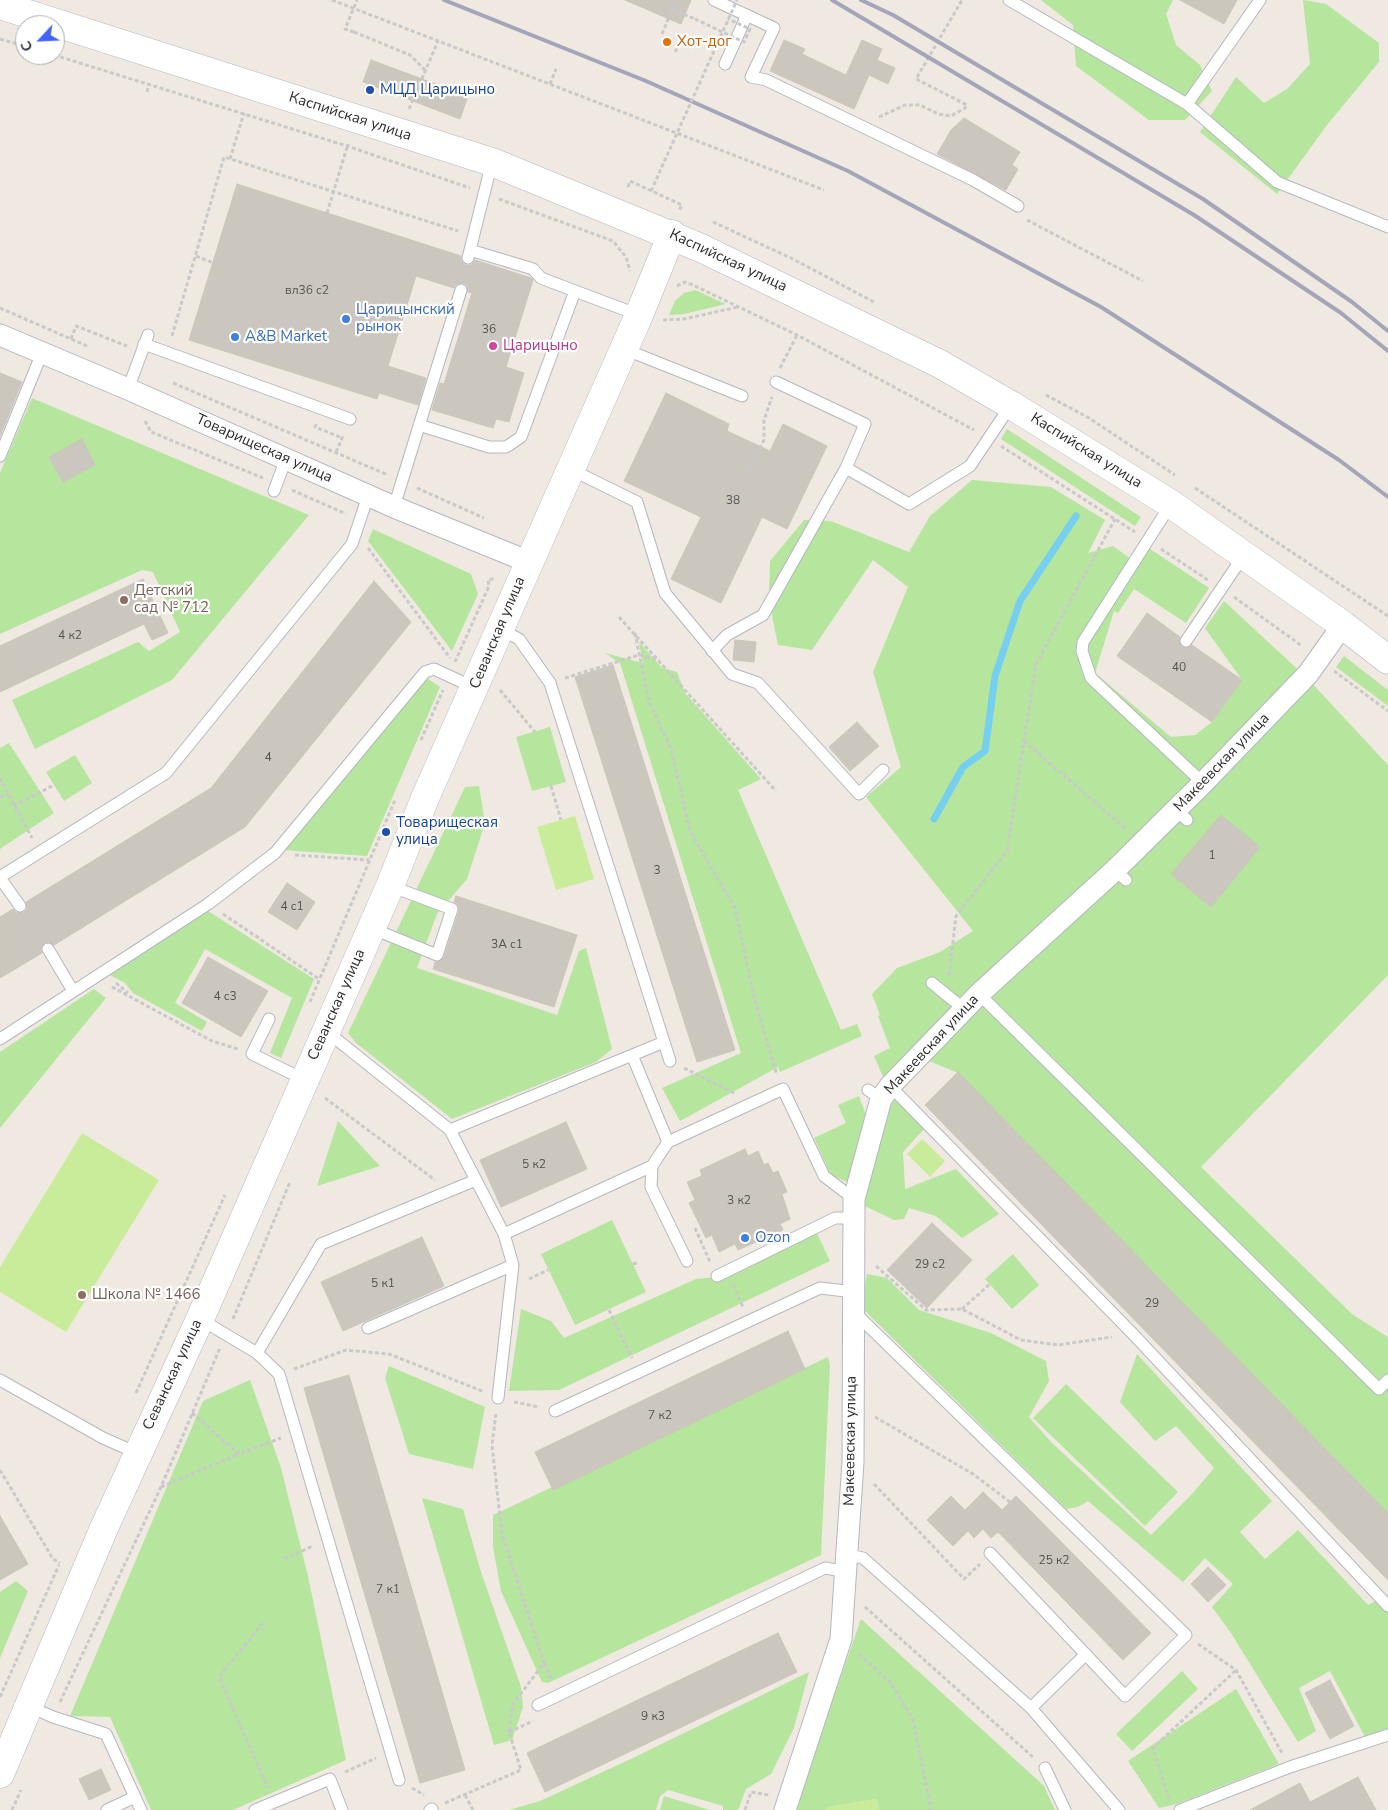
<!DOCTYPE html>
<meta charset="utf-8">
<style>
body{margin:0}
#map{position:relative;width:1388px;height:1810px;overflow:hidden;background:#efe9e1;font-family:"Nunito Sans",sans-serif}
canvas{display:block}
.north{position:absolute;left:15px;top:15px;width:50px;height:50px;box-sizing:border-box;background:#fff;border:1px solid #ababab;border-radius:50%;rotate:245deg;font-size:14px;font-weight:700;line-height:20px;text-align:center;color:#2e2e2e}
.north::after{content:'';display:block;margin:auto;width:18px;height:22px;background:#4264fb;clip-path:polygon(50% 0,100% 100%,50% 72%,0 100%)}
</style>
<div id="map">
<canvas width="1388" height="1810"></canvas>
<div class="north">С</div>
</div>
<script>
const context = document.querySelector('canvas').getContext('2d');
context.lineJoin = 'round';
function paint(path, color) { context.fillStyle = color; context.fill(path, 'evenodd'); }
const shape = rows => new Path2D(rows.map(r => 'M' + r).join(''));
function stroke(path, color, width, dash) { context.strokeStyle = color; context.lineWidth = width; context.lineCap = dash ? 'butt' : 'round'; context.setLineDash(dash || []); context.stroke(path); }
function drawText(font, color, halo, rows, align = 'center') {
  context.font = font + ' "Nunito Sans",sans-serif'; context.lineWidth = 4.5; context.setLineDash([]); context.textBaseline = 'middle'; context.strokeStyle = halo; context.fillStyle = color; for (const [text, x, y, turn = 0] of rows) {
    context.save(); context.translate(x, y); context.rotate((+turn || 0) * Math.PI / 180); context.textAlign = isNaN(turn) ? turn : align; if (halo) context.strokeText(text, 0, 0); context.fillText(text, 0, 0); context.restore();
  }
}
const green = shape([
 [1041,0,1173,0,1166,14,1176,45,1200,65,1212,91,1185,120,1149,120,1076,66,1073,25],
 [1303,0,1326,4,1379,43,1379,62,1327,125,1277,194,1200,132,1236,77,1264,103,1287,89,1310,64],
 [695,290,726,304,684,314,669,315,675,301,684,293],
 [32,398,309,515,172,680,35,749,12,700,138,642,149,651,180,632,153,572,142,570,0,634,0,473],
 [1007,429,1141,517,1135,526,1001,439],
 [972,480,1051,487,1105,520,1088,553,1113,546,1131,559,1147,547,1209,588,1186,623,1134,589,1118,613,1114,611,1095,673,1171,737,1195,735,1212,722,1242,680,1205,628,1224,601,1307,678,1388,765,1388,975,1201,1167,1352,1314,1388,1337,1388,1513,958,1073,910,1053,884,1079,874,1056,890,1048,878,1016,880,1015,872,994,897,968,940,952,973,931,866,797,901,767,873,672,908,587,873,560,812,650,778,645,769,601,770,561,804,520,831,521,909,552,930,516],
 [373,529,471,574,478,594,452,651,368,541],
 [639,642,662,668,677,672,685,693,761,779,738,790,841,1030,857,1024,862,1036,780,1072,778,1067,680,1121,662,1088,741,1053,620,663,605,653,643,663],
 [1344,656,1388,690,1388,706,1336,667],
 [424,676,440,687,367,856,283,850],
 [550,727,566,782,532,791,516,737],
 [9,743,54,813,0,849,0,748],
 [75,755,92,783,64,801,46,772],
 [479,786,485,823,467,879,437,914,417,968,557,1015,579,951,586,948,612,1049,596,1062,452,1119,356,1043,348,1033,465,787],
 [208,911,314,979,281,1058,270,1053,292,998,205,949,175,1003,207,1022,202,1031,133,993,125,983,110,975],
 [94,989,106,998,0,1128,0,1052],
 [859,1096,867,1118,850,1183,831,1175,814,1138,846,1123,838,1105],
 [893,1098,925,1128,903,1152,905,1189,956,1169,999,1214,962,1238,936,1216,909,1208,904,1219,894,1220,863,1205],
 [338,1121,380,1166,317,1186],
 [612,1220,646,1292,575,1325,541,1254],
 [817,1233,830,1261,559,1390,509,1391,521,1309,551,1321,564,1338,696,1279,731,1276],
 [1013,1254,1039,1285,1012,1309,985,1279],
 [867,1274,887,1278,919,1310,991,1333,1046,1361,1049,1381,1029,1417,1051,1442,1151,1535,1192,1494,1214,1468,1176,1426,1155,1441,1120,1402,1137,1354,1272,1501,1240,1532,1265,1559,1298,1530,1368,1605,1388,1595,1388,1730,1365,1737,1330,1671,1299,1688,1316,1731,1298,1742,1231,1633,1212,1607,1233,1584,1205,1558,1183,1582,1088,1501,1078,1507,1066,1509,861,1307],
 [828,1357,830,1365,821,1555,548,1683,542,1682,501,1591,493,1547,493,1515],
 [389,1366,485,1407,473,1469,409,1454,385,1378],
 [250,1380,281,1468,308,1576,346,1760,233,1810,151,1810,110,1717,70,1716,203,1401],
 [1066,1384,1178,1492,1145,1526,1033,1418],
 [422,1498,463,1509,480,1569,521,1687,523,1707,512,1740,494,1745],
 [16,1581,28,1591,0,1658,0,1592],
 [861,1619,1044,1786,1055,1810,879,1810,877,1799,827,1807,828,1810,794,1810],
 [1182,1671,1198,1689,1132,1751,1116,1734],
 [809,1672,794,1728,771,1774,746,1789,738,1810,723,1810,723,1806,668,1790,660,1796,656,1810,509,1810,540,1801,635,1757],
 [1236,1689,1279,1764,1177,1804,1159,1808,1128,1761],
 [664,1796,710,1810,660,1810]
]);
const pitch = shape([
 [575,816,594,879,556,890,537,827],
 [82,1133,159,1180,66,1332,0,1292,0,1267],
 [922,1139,945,1161,930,1177,907,1154],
 [877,1799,879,1810,828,1810,827,1807]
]);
const stream = shape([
 [934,819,963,767,985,751,995,676,1020,601,1076,516]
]);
const building = shape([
 [625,0,691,0,681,24,625,0],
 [1180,0,1237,0,1224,24,1180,0],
 [784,40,805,49,802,54,846,75,862,40,882,49,877,60,895,68,888,84,869,75,854,109,770,71,784,40],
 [371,60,468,96,460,119,363,82,371,60],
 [964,118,1020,152,1012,165,1018,169,1006,190,937,154,951,130,964,118],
 [237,184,461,256,461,261,466,265,471,265,475,260,531,278,533,280,506,367,524,373,509,422,496,419,493,428,432,410,440,383,444,384,472,293,468,292,467,285,463,283,456,284,454,288,416,276,388,366,426,378,418,405,379,393,377,399,189,340,237,184],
 [0,373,22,382,0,436,0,373],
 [666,393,729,424,727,431,770,451,783,424,827,446,787,529,762,517,721,603,671,579,701,517,624,481,666,393],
 [82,439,95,465,63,482,49,457,82,439],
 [143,579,168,633,152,640,144,624,0,692,0,646,143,579],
 [374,581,411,622,245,827,54,945,48,942,44,943,41,949,42,953,0,978,0,917,13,909,17,913,24,912,27,909,26,902,211,788,374,581],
 [1147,613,1180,637,1179,641,1181,647,1186,648,1192,645,1242,680,1212,722,1117,656,1147,613],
 [735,640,756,642,754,662,733,660,735,640],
 [613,665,735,1050,697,1062,575,677,613,665],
 [857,722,879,746,850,771,829,747,857,722],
 [1221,815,1260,847,1211,907,1171,874,1221,815],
 [287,883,315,902,297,930,268,912,287,883],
 [456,896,577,935,554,1007,433,969,435,962,441,961,444,957,459,911,458,905,454,902,456,896],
 [208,957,268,991,241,1037,182,1003,208,957],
 [958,1072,1388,1513,1388,1580,925,1105,958,1072],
 [566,1122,587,1169,501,1207,480,1160,566,1122],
 [745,1149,748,1156,758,1151,764,1165,768,1163,773,1173,778,1171,787,1192,782,1194,790,1219,780,1224,783,1230,738,1250,735,1244,719,1252,712,1235,706,1238,689,1203,695,1200,687,1182,702,1176,700,1170,745,1149],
 [932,1223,972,1260,927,1308,887,1270,932,1223],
 [422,1237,444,1286,343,1331,321,1282,422,1237],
 [788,1331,805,1369,553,1490,535,1452,788,1331],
 [349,1375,465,1770,420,1783,304,1388,349,1375],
 [983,1492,1002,1510,1016,1496,1151,1633,1123,1660,998,1532,991,1538,983,1529,974,1538,968,1531,953,1546,927,1520,951,1496,965,1510,983,1492],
 [0,1516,28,1564,0,1580,0,1516],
 [1208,1567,1226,1585,1208,1602,1191,1584,1208,1567],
 [778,1633,797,1672,545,1792,527,1753,778,1633],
 [1330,1680,1354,1726,1330,1739,1305,1693,1330,1680],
 [101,1769,111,1790,89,1800,79,1779,101,1769],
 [1358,1777,1376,1810,1250,1810,1300,1783,1310,1802,1358,1777]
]);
const path = shape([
 [332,0,824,190],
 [672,9,695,19],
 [354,32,410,55,425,70],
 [662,34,676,0],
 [0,39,25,46],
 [675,52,681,41],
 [54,55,347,146,470,188],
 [550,84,556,69],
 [147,92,149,84],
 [409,109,438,41],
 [879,117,905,105,920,105,938,114,951,116,965,108,967,105,916,79,962,0],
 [230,159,244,113],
 [628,187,630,181,682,205,679,211],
 [499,199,613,241,626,257,630,271],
 [327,213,348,144],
 [1027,220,1143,281],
 [713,222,793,259,874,302],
 [196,256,213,263],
 [677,286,685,282,693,285,797,335,974,430],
 [0,308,87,346],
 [663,320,684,319,738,307],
 [172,336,224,157,458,231],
 [71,339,76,326,127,346],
 [780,368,797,335],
 [173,383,388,475],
 [1046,395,1089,418,1175,475],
 [145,421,151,432,263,478],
 [316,424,315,427,342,438],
 [1001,446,1135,532],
 [336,452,343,436],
 [748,472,764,440,764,420,772,397],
 [417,488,484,518],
 [1195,488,1388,616],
 [292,490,346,514],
 [368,548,450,658],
 [1161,549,1208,580],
 [1234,597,1302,646],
 [619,617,776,791],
 [635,633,649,702,671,748,690,831,735,908,754,997,777,1075],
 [455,662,489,586,488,580,496,578],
 [1334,671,1388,711],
 [565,678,639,655,659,660],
 [500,690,535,732],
 [421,740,443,690],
 [1024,741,1127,830],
 [0,778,32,838],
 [551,786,561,820],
 [0,797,8,794],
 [14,806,54,785],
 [295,855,369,860],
 [223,914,319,979],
 [949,976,956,916,1007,851,1036,664,1115,519],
 [116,983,128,993],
 [112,987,212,1041,238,1049],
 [310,1002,395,800],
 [684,1068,734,1093],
 [325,1098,435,1180],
 [695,1228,710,1262],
 [633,1264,639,1262],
 [876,1266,926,1310,962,1309,1021,1340,1058,1345,1112,1337],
 [529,1279,548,1270],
 [733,1285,743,1307],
 [962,1309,990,1284],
 [609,1310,632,1358],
 [233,1319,290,1182],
 [294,1369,346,1350,389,1354,482,1391],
 [136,1393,225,1195],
 [514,1402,539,1407],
 [192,1413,239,1454,281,1438],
 [875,1417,973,1474,1010,1502],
 [0,1470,53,1559,60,1563],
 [874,1484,964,1579,980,1564],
 [161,1487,239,1454],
 [284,1559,313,1546],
 [865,1607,1034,1758],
 [263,1623,219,1677,268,1788],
 [1198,1644,1236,1670,1282,1753],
 [859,1654,891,1683,913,1720,931,1810],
 [544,1663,552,1680],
 [0,1697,59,1565],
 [60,1702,161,1487,220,1348],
 [509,1732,533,1721],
 [345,1772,376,1758],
 [412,1788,424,1795],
 [465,1795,473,1810],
 [1169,1799,1153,1748,1236,1670],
 [445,1803,521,1770,509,1732,513,1704,544,1663,502,1534,492,1445,496,1413],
 [12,1810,21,1790],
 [745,1810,751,1792,769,1795]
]);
const lane = shape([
 [714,0,774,28,751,77,766,80,973,180,1018,206],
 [1009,0,1187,104,1277,182,1388,227],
 [725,64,747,15],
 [1187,104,1260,0],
 [470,250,533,269,541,278,575,291],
 [468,258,492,162],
 [144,344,350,419],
 [624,349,742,396],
 [776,382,865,424,846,468,909,504,970,466,1011,405],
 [128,389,148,335],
 [419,425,489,447,506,447,521,437,575,291,639,315],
 [0,456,42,353],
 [570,469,637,502,665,593,732,674,758,683,859,794,883,770],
 [274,491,286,459],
 [1171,504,1083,642,1082,651,1091,678,1203,783],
 [394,507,461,290],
 [500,629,519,639,550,683,670,1061],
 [1186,641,1244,555],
 [712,651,727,635,763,615,846,468],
 [1177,810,1187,820],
 [1115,870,1126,880],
 [0,877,166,773,352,544,368,496],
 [0,878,20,906],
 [371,928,437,955,452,909,390,886],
 [48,949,73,991],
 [932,983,964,1009],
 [979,994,1379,1389,1388,1380],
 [269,1019,252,1054,305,1080],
 [326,1031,450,1130,504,1234,652,1166,668,1142,783,1089,824,1176,854,1199],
 [0,1039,208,904,275,853,425,672,434,669,475,688],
 [632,1055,668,1142],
 [890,1086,1133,1334,1388,1606],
 [868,1090,881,1099],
 [450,1130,664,1042],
 [652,1166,651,1187,687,1261],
 [717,1276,835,1218,854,1218],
 [853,1311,1186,1635,1125,1696,990,1553],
 [200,1319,257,1353,279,1374,399,1780],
 [368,1328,513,1265],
 [257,1353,321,1244,476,1180],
 [0,1380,103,1438,137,1453],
 [498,1398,513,1265,504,1234],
 [555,1411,820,1288,854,1292],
 [848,1555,863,1558,1031,1708,1119,1810],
 [538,1705,825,1568,847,1572],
 [28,1706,53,1717,106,1734,135,1797,107,1810],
 [1031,1708,1086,1654],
 [1045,1768,1065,1810],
 [135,1797,141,1810],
 [255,1810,330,1779,342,1810],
 [430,1810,432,1809],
 [1180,1810,1290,1767,1388,1735]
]);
const street = shape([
 [0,335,128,389,394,507,529,562],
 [785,1810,841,1639,853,1462,854,1199,881,1099,890,1086,979,994,1115,870,1203,783,1308,674,1343,625]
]);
const secondary = shape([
 [0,5,492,162,701,248,940,364,1011,405,1171,504,1343,625,1388,660],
 [0,1774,104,1528,200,1319,390,886,425,798,639,315,672,234]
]);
const rail = shape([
 [444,0,646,81,848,171,1101,307,1339,460,1388,497],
 [832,0,1194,215,1341,313,1388,351],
 [861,0,893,15,1203,199,1352,302,1388,331]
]);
const pathBridge = shape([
 [695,19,744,42,750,29,728,19],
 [354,32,345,29,357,0],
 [651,191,737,0]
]);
const markers = [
 [667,42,5,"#e8710a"],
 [370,90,5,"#1a4fb4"],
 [346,319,5,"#3f7fe0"],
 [235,337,5,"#3f7fe0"],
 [493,346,5,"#d1479c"],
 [124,600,5,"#8d6e63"],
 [386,832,5,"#1a4fb4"],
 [745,1238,5,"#3f7fe0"],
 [82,1295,5,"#8d6e63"]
];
const numberNames = [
 ["вл36 с2",307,291],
 ["36",489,330],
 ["38",733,501],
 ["4 к2",70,636],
 ["40",1179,668],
 ["4",268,758],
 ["1",1212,856],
 ["3",657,871],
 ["4 с1",292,907],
 ["3А с1",507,945],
 ["4 с3",225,997],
 ["5 к2",534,1165],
 ["3 к2",739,1201],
 ["29 с2",930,1265],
 ["5 к1",383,1284],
 ["29",1152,1304],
 ["7 к2",660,1416],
 ["25 к2",1054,1561],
 ["7 к1",388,1590],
 ["9 к3",653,1717]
];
const foodNames = [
 ["Хот-дог",677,42]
];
const transitNames = [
 ["МЦД Царицыно",380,90],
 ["Товарищеская",396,823],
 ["улица",396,840]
];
const streetNames = [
 ["Каспийская улица",350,117,18],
 ["Каспийская улица",728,261,25],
 ["Товарищеская улица",264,449,24],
 ["Каспийская улица",1086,451,32],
 ["Севанская улица",498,633,-67],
 ["Макеевская улица",1222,763,-46],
 ["Севанская улица",337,1005,-66],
 ["Макеевская улица",932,1045,-47],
 ["Севанская улица",173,1375,-65],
 ["Макеевская улица",851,1441,-89]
];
const shopNames = [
 ["Царицынский",356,310],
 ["рынок",356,327],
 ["A&B Market",245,337],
 ["Ozon",755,1238]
];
const hotelNames = [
 ["Царицыно",503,346]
];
const educationNames = [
 ["Детский",134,591],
 ["сад № 712",134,608],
 ["Школа № 1466",92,1295]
];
paint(green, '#b6e59e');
paint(pitch, '#c9ec9a');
stroke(stream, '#75cff0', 7);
paint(building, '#cbc7bf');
stroke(building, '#cbc5ba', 1);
stroke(lane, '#b4b7c1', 13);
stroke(street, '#b4b7c1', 23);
stroke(secondary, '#b4b7c1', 29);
stroke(path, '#c9c9c9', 3, [4, 2.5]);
stroke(lane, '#fff', 11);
stroke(street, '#fff', 21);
stroke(secondary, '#fff', 28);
stroke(rail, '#a3a6b8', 4);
stroke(pathBridge, '#c9c9c9', 3, [4, 2.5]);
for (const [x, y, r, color] of markers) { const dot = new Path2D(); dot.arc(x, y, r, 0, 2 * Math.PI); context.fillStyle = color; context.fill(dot); stroke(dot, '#fff', 2); }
drawText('12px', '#555452', null, numberNames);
drawText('15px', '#c56008', '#fff', foodNames, 'left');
drawText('15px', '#164399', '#fff', transitNames, 'left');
drawText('15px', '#2e2e2e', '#fff', streetNames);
drawText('15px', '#366cbe', '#fff', shopNames, 'left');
drawText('15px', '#b23c85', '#fff', hotelNames, 'left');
drawText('15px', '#785e54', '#fff', educationNames, 'left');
</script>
